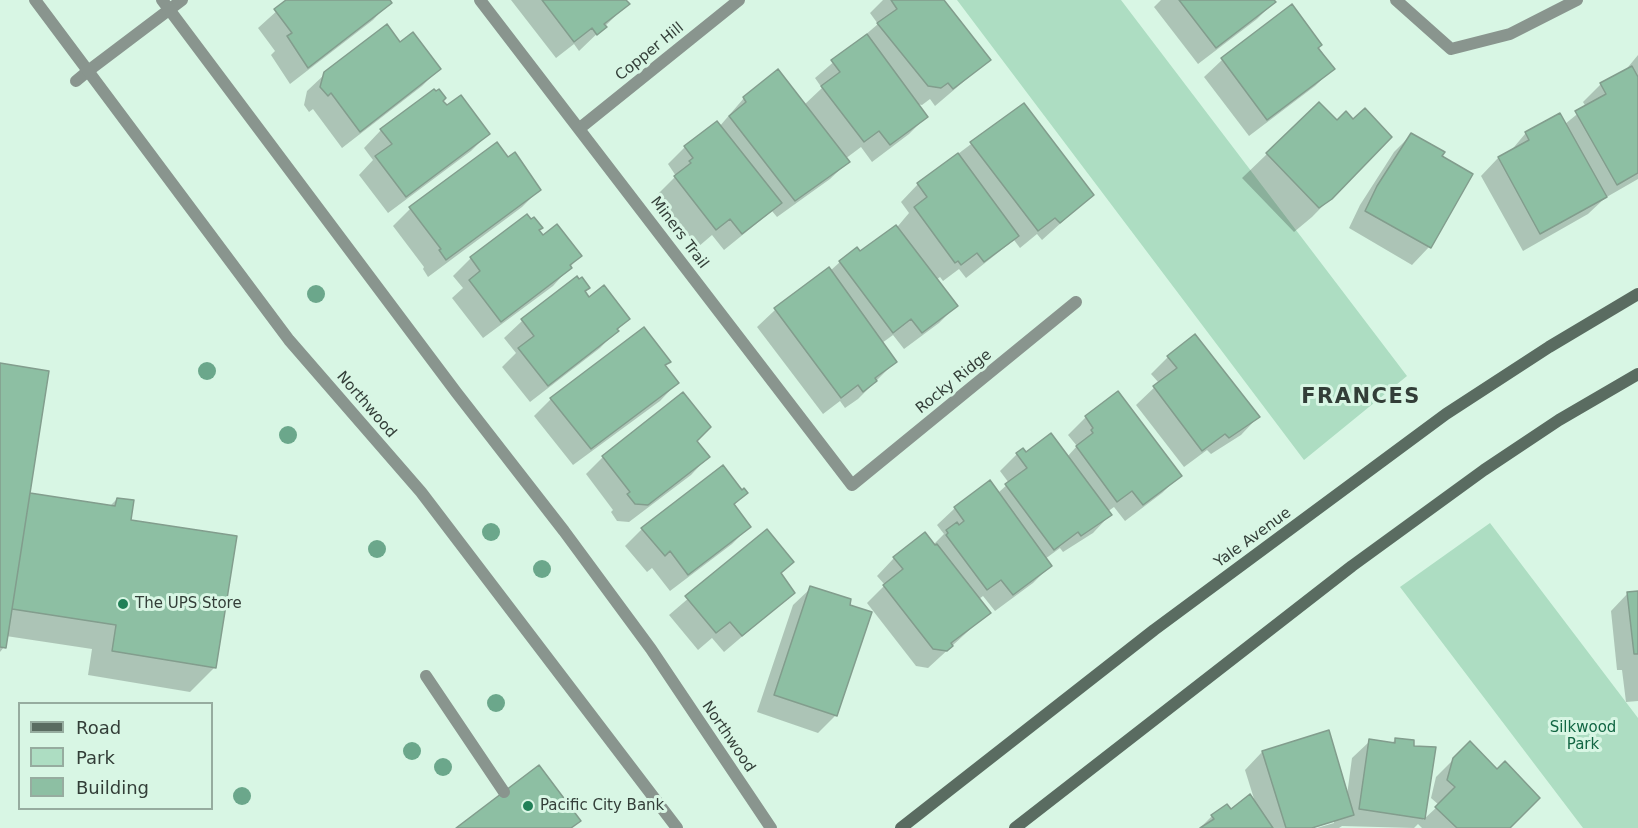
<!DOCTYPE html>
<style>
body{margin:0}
#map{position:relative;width:1638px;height:828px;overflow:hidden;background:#d8f6e4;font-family:"DejaVu Sans",sans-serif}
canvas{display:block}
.legend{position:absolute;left:18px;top:702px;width:195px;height:108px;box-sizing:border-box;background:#d8f6e4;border:2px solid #96ac9f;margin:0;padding:8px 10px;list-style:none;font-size:18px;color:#333e38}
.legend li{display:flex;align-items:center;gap:12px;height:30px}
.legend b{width:30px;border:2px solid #96ac9f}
</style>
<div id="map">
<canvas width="1638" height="828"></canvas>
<ul class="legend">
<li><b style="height:8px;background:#5a6c61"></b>Road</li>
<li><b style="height:16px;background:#adddc2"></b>Park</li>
<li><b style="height:16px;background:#8dbfa3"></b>Building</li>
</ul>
</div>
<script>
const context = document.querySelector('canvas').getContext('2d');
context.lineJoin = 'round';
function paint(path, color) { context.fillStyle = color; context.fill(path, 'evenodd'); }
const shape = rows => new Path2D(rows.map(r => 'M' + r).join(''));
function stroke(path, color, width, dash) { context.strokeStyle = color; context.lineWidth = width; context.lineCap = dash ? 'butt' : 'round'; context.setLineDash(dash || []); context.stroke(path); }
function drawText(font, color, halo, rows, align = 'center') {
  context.font = font + ' "DejaVu Sans",sans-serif'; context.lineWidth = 6; context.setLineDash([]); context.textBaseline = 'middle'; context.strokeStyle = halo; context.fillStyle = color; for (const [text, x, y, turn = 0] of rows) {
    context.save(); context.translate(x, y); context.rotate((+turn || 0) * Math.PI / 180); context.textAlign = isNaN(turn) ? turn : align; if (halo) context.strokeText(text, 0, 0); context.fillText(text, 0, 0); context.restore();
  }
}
const green = shape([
 [957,0,1121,0,1407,376,1304,460],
 [1490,523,1638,718,1638,828,1583,828,1400,587]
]);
const shadow = shape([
 [289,0,388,0,390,2,373,20,290,84,271,55,275,51,258,28],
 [511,0,624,0,628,4,579,51,574,44,556,58],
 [883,0,942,0,989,60,935,106,930,99,922,105,916,104,926,117,909,134,872,162,861,147,845,159,848,162,830,179,777,217,772,211,724,250,712,235,698,247,657,195,676,176,668,164,685,147,719,127,744,98,778,72,804,105,822,88,815,78,878,24,870,13],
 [1161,0,1273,0,1274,2,1257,19,1198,64,1154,7],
 [1292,6,1333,69,1315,86,1249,136,1204,77,1222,60],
 [400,44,439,69,422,86,342,148,313,109,309,112,304,105,307,91,325,74],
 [1638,55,1638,179,1605,198,1588,214,1523,251,1481,176,1498,158,1509,153,1525,134,1560,115,1565,124,1586,107,1583,102,1601,84,1624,72],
 [433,91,446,107,488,134,471,151,388,213,359,175,373,160,364,148,381,130],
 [1023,105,1092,195,1042,240,1037,234,1020,248,1014,240,966,278,959,269,943,281,940,277,936,280,956,306,939,323,904,349,893,335,882,343,895,362,858,399,845,408,840,401,823,414,757,327,775,310,829,269,830,271,840,262,860,253,898,226,909,213,901,202,918,184],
 [1353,121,1390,137,1312,217,1294,232,1242,178,1267,154,1337,122],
 [1412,134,1440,156,1471,174,1429,247,1412,265,1349,228,1360,205,1394,152],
 [508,159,539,190,522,207,428,277,423,269,424,267,393,226,410,209],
 [527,216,543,237,580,256,553,286,483,338,452,298,463,288,453,276,471,258],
 [577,278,589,299,628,319,600,348,530,402,502,367,516,353,504,338,522,321],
 [1168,357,1258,417,1241,435,1211,454,1207,450,1184,467,1136,405,1159,383,1151,374],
 [669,362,664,366,677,383,660,401,573,465,534,416,551,399],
 [0,365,28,494,109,507,117,499,215,667,190,692,88,675,92,649,6,636,4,647,0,652],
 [1118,393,1180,476,1162,493,1125,521,1114,507,1107,512,1110,515,1093,533,1063,552,1060,548,1045,559,1050,566,1033,583,995,611,983,596,979,599,989,612,928,668,916,666,867,603,885,585,877,576,894,558,933,545,944,534,937,525,955,508,990,482,998,493,1009,483,1000,471,1017,454,1067,457,1077,446,1068,435,1086,417],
 [695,441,708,457,691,475,629,522,617,521,611,512,613,510,586,474,603,457],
 [741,492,746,493,733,506,749,527,732,544,670,591,652,568,647,572,625,546,642,529],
 [767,531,792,562,780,574,793,593,724,652,712,638,698,650,669,615],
 [811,588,848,606,836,715,818,733,757,712,793,605],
 [1638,592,1638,701,1626,702,1622,670,1617,670,1611,611,1628,593],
 [1328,732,1347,795,1352,758,1370,741,1391,744,1396,739,1412,747,1434,748,1423,820,1439,805,1431,798,1436,777,1470,743,1508,828,1422,828,1418,824,1414,828,1342,826,1339,828,1317,828,1334,823,1334,820,1307,828,1200,828,1212,816,1255,802,1245,770,1262,752]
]);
const building = shape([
 [286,0,390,0,392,3,308,68,287,36,292,33,274,9,286,0],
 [542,0,626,0,630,4,604,24,607,27,597,35,592,28,574,42,542,0],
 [891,0,944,0,991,60,953,89,948,83,941,88,928,86,877,23,897,9,891,0],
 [1179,0,1274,0,1276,2,1216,48,1179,0],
 [1292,4,1322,45,1318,48,1335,69,1267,120,1221,58,1292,4],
 [387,24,400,42,413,32,441,69,360,132,331,93,328,96,320,87,324,72,387,24],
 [867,34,928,117,890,145,879,131,864,142,821,86,840,72,831,60,867,34],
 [1632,66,1638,77,1638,173,1617,185,1575,111,1606,94,1600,83,1632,66],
 [778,69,850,162,795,201,729,116,746,102,743,97,778,69],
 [434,89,436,91,439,89,446,98,443,101,447,105,461,95,490,134,406,197,375,156,392,144,380,129,434,89],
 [1319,102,1337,120,1346,111,1353,119,1365,108,1392,137,1332,199,1319,208,1266,153,1319,102],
 [1024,103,1094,195,1060,223,1055,218,1038,231,970,142,1024,103],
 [1560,113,1607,197,1540,234,1498,157,1529,140,1525,132,1560,113],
 [717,121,782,203,742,234,730,219,716,230,674,176,691,163,689,161,693,158,684,146,717,121],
 [1411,133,1445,152,1442,156,1473,174,1431,248,1365,211,1377,186,1411,133],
 [497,142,508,157,515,152,541,190,446,260,439,250,441,249,409,207,497,142],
 [958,153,1019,236,984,262,977,253,961,265,958,261,955,263,914,207,927,197,917,183,958,153],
 [527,214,531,219,534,217,543,228,539,230,543,235,557,224,582,256,570,265,572,268,501,322,469,280,480,271,470,257,527,214],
 [896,225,958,306,922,333,911,319,893,333,839,261,857,247,860,251,896,225],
 [829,267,897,362,875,378,877,381,863,392,858,385,841,398,774,308,829,267],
 [577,276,579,279,582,277,590,288,585,291,589,297,604,285,630,319,617,329,619,331,548,386,518,348,534,336,521,319,577,276],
 [644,327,671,362,665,365,679,383,591,449,550,398,644,327],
 [1195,334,1260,417,1229,438,1225,434,1202,451,1153,386,1177,368,1167,356,1195,334],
 [0,363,49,371,6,648,0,647,0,363],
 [1118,391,1182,476,1143,505,1132,491,1117,502,1076,446,1093,433,1091,430,1093,428,1085,416,1118,391],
 [683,392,711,427,697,441,710,457,648,505,635,504,627,494,630,492,602,456,683,392],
 [1051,433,1112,515,1081,536,1078,532,1054,550,1005,484,1027,468,1016,453,1023,448,1026,452,1051,433],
 [723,465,742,490,744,488,748,493,734,504,751,527,688,575,670,551,665,556,641,528,723,465],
 [990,480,1052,566,1013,595,1001,580,987,590,946,535,948,533,946,530,957,522,959,525,964,521,954,507,990,480],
 [30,493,115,506,117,498,134,500,131,520,237,536,216,668,112,651,116,625,12,609,30,493],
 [767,529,794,562,781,573,795,593,742,636,730,622,716,633,685,596,767,529],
 [925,532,935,545,937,544,991,613,951,643,953,646,947,651,933,649,883,585,903,569,893,557,925,532],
 [810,586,851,599,850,605,872,612,837,716,774,695,810,586],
 [1638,591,1638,654,1634,654,1627,592,1638,591],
 [1329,730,1354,815,1312,828,1286,828,1262,751,1329,730],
 [1395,738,1414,740,1414,746,1436,747,1425,819,1359,809,1369,739,1395,743,1395,738],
 [1470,741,1497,769,1505,761,1540,798,1510,828,1457,828,1435,807,1455,787,1447,780,1453,758,1470,741],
 [539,765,581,821,571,828,456,828,539,765],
 [1250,794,1273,828,1200,828,1214,819,1211,815,1227,804,1231,809,1250,794]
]);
const service = shape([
 [76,81,88,71],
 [426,676,504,792]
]);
const minor = shape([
 [480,0,852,485,1076,302],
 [1396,0,1451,49,1510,34,1577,0],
 [88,71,182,0],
 [580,128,739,0]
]);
const tertiary = shape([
 [35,0,289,340,421,492,677,828],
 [162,0,456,392,564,531,651,649,771,828]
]);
const secondary = shape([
 [901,828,1154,630,1446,414,1549,347,1638,294],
 [1015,828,1352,566,1484,470,1559,420,1638,374]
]);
const trees = [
 [316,294],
 [207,371],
 [288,435],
 [491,532],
 [377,549],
 [542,569],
 [496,703],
 [412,751],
 [443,767],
 [242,796]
];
const markers = [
 [123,604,6,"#218057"],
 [528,806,6,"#218057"]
];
const streetNames = [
 ["Copper Hill",650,52,-39],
 ["Miners Trail",679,233,53],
 ["Rocky Ridge",954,382,-39],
 ["Northwood",366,405,49],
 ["Yale Avenue",1253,538,-36],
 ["Northwood",728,737,56]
];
const poiNames = [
 ["The UPS Store",135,604],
 ["Pacific City Bank",540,806]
];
const parkNames = [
 ["Silkwood",1583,728],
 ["Park",1583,745]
];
const districtNames = [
 ["FRANCES",1361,398]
];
paint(green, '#adddc2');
paint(shadow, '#0003');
paint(building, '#8dbfa3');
stroke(building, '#829d8d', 1.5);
stroke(service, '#89958e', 12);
stroke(minor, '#89958e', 12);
stroke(tertiary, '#89958e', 12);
stroke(secondary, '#5a6c61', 12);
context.fillStyle = '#6ba78b';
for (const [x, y] of trees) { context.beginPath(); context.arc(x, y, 9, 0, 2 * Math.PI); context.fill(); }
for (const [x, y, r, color] of markers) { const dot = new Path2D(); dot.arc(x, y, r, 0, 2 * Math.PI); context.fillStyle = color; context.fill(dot); stroke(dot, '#d8f6e4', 2); }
drawText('15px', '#333e38', '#d8f6e4', streetNames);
drawText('15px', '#333e38', '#d8f6e4', poiNames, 'left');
drawText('15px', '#126643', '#d8f6e4', parkNames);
context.letterSpacing = '1.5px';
drawText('bold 21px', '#333e38', '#d8f6e4', districtNames);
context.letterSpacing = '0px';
</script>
